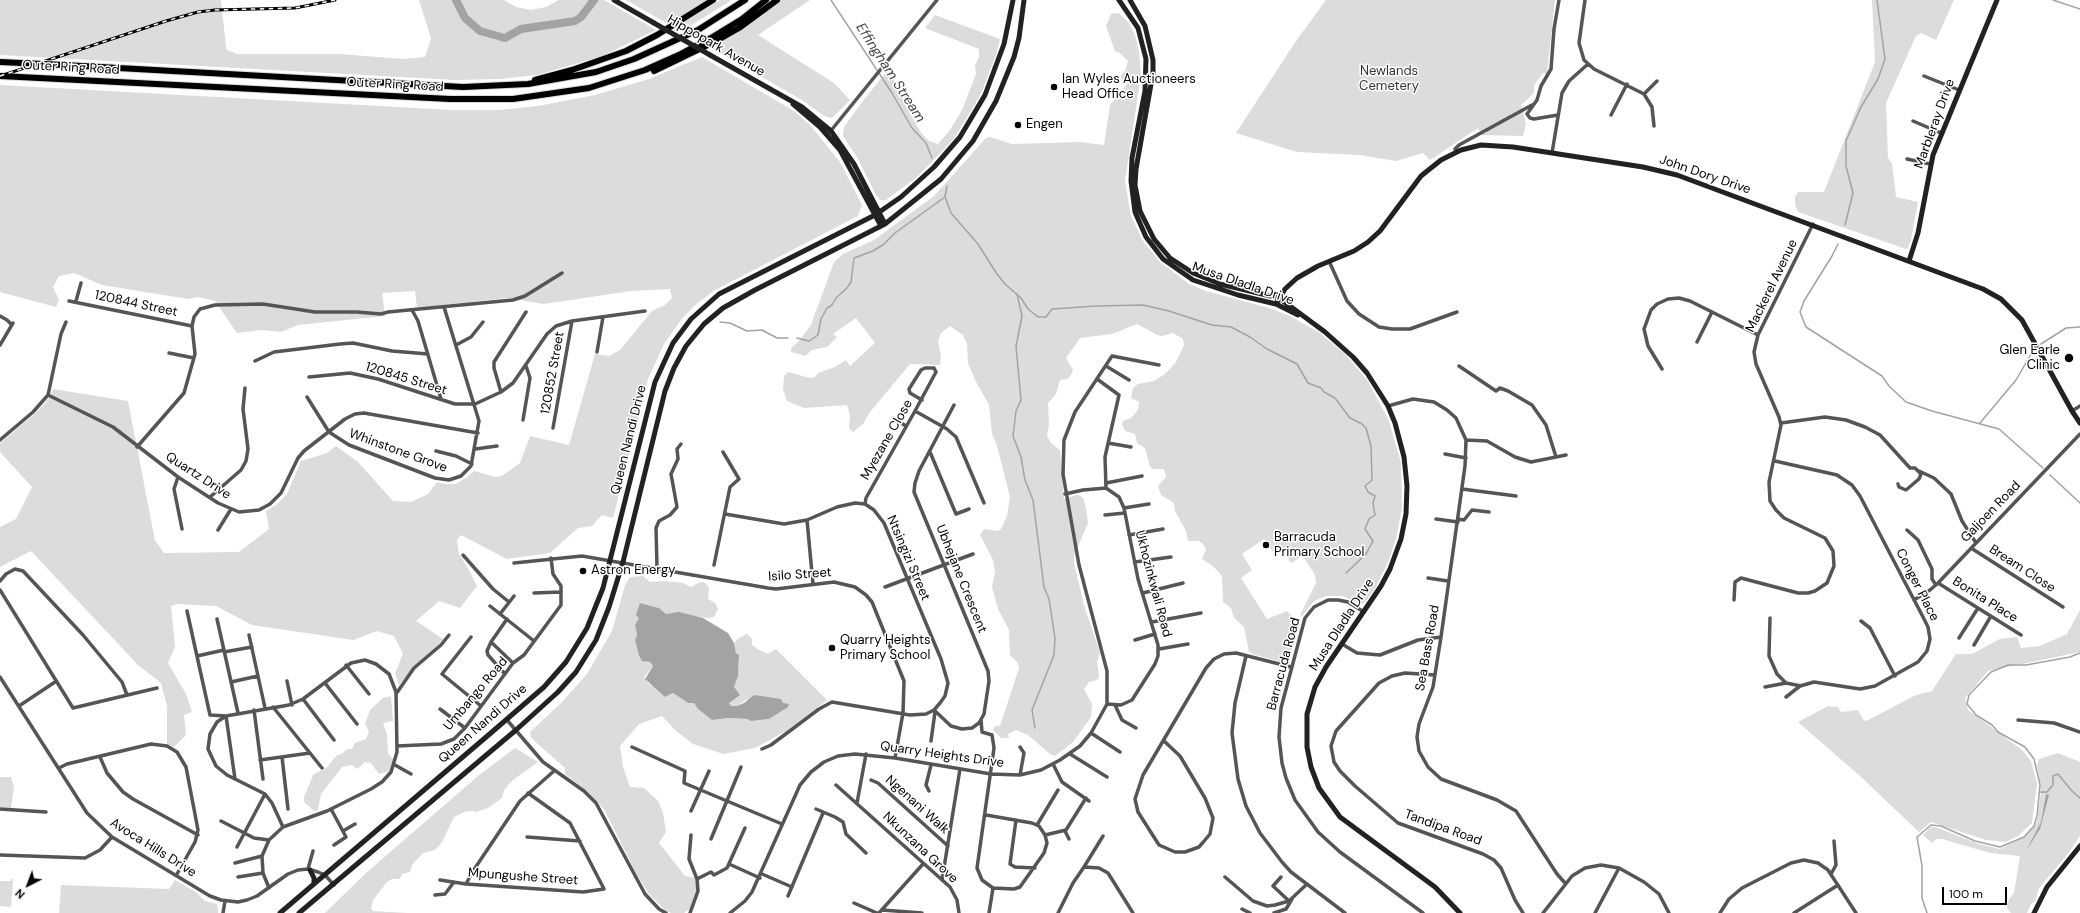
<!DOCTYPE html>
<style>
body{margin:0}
#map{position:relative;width:2080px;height:913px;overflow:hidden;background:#fff;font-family:"DM Sans",sans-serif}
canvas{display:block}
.north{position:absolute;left:8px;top:865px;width:40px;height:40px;-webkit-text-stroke:3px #fff;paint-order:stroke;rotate:222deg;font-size:11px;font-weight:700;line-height:16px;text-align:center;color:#000}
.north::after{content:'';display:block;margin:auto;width:14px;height:18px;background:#000;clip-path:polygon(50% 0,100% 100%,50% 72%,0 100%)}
.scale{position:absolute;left:1942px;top:887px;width:65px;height:18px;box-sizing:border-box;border:2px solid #000;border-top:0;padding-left:5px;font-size:12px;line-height:14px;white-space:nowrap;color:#000;-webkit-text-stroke:3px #fff;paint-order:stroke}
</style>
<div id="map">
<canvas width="2080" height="913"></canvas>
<div class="north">N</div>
<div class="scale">100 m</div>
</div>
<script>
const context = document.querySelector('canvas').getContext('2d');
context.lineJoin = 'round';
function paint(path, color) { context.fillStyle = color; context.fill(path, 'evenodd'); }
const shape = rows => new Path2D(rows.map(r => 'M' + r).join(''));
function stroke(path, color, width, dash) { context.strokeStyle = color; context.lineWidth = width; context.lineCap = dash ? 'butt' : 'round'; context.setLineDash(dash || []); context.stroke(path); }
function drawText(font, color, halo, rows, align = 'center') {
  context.font = font + ' "DM Sans",sans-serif'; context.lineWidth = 3; context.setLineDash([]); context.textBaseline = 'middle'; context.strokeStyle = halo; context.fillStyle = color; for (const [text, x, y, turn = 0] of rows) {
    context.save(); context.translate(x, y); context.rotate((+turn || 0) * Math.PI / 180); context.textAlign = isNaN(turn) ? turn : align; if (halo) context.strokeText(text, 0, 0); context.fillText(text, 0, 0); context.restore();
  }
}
const green = shape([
 [0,0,221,0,226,47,227,50,237,54,340,54,403,59,425,57,431,38,419,0,504,0,516,7,531,10,546,7,559,0,604,0,656,30,602,56,537,75,500,79,455,80,0,55],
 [626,0,706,0,668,24],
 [720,0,732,0,682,31,675,28],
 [781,0,810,0,758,35,834,83,850,100,832,118,824,116,802,100,711,48,742,29],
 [1326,0,1555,0,1547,74,1543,73,1534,85,1534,93,1521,105,1526,124,1523,136,1481,135,1478,128,1430,160,1423,153,1396,161,1360,155,1297,152,1236,133,1296,41],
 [1872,0,1954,0,1936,40,1921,33,1916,36,1886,103,1888,158,1892,164,1896,197,1918,202,1911,240,1908,248,1906,249,1798,212,1795,204,1795,197,1798,192,1824,192,1875,62],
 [1119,13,1129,23,1135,35,1139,52,1141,75,1125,181,1131,216,1143,241,1160,262,1189,284,1206,291,1269,308,1290,316,1320,333,1346,355,1368,381,1389,421,1401,463,1402,507,1396,539,1389,560,1375,589,1366,601,1361,605,1343,596,1326,596,1314,601,1302,616,1300,615,1316,583,1315,575,1303,556,1291,563,1281,547,1273,552,1264,539,1242,554,1252,570,1241,578,1267,619,1287,611,1300,624,1288,661,1282,662,1252,654,1249,652,1244,627,1234,618,1231,608,1223,602,1222,576,1214,567,1202,559,1206,550,1204,545,1199,541,1188,541,1186,531,1175,511,1174,503,1161,495,1158,486,1166,477,1164,469,1153,469,1150,467,1145,448,1137,443,1135,434,1125,431,1122,425,1123,421,1131,418,1138,410,1139,402,1131,398,1133,388,1138,384,1154,381,1165,374,1176,362,1184,345,1183,339,1173,333,1162,336,1157,335,1137,324,1112,334,1080,338,1066,358,1073,370,1072,373,1068,379,1060,380,1056,394,1048,403,1049,424,1047,436,1051,443,1060,450,1064,499,1076,495,1079,495,1083,498,1086,508,1088,523,1074,556,1074,563,1084,605,1100,653,1097,661,1099,677,1097,680,1089,682,1084,689,1092,704,1091,717,1073,742,1055,756,1050,754,1028,735,1016,730,1008,734,1009,738,1001,738,993,730,995,726,1000,726,1019,668,1018,663,1010,655,1009,630,998,609,992,587,995,572,993,560,980,535,984,529,998,531,1001,529,1007,516,1010,497,997,446,992,434,989,405,975,380,968,363,967,344,963,335,950,326,941,333,938,341,941,355,940,365,910,364,870,412,863,424,853,432,849,428,850,416,847,405,804,408,787,401,783,389,784,376,788,372,810,378,815,377,818,373,835,367,846,360,850,366,875,343,856,318,833,334,837,337,827,347,812,350,805,356,791,352,791,348,798,342,811,325,834,262,843,254,874,240,934,196,986,138,990,137,1012,144,1080,142,1104,145,1110,105,1127,84,1120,76,1125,71,1128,61,1120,53,1115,51,1106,26,1111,14],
 [935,15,1000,39,996,55,980,96,953,140,917,177,886,200,880,200,876,195,858,159,843,136,844,127,859,106,887,71,891,74,908,110,922,134,929,141,938,144,950,130,962,110,976,74,975,65,979,57,979,49,925,28],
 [702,57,794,111,810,125,840,162,862,205,858,216,715,290,694,306,681,320,664,344,648,379,613,518,602,515,592,526,578,528,550,553,507,559,461,535,457,540,459,554,469,570,477,586,460,608,439,601,416,621,443,639,435,649,414,667,399,685,395,673,403,654,394,636,377,631,353,640,252,625,216,606,177,604,171,606,175,647,168,663,186,694,192,712,184,715,186,735,174,747,167,744,167,706,161,683,138,665,31,551,0,567,0,527,16,519,32,487,0,452,0,443,40,409,49,398,53,389,128,401,152,525,155,540,164,553,239,552,269,529,266,511,276,505,287,494,301,461,327,453,336,446,358,462,393,501,411,502,428,494,437,482,443,484,455,484,466,478,474,471,495,477,502,476,520,463,530,436,569,445,595,354,609,356,620,350,652,311,665,305,672,298,670,289,631,291,544,304,508,298,417,308,415,291,382,293,385,316,298,325,281,332,262,330,237,333,215,301,198,297,188,299,102,285,74,273,59,276,53,287,59,300,56,307,0,292,0,85,452,110,499,110,538,106,595,95,649,79],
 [643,576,650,582,664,581,683,583,691,587,700,582,704,582,709,587,708,599,715,603,718,609,714,617,709,618,666,614,659,608,640,603,639,618,635,625,637,635,635,640,639,657,642,661,650,662,653,666,644,677,649,684,658,689,665,697,673,693,688,703,694,703,698,709,712,720,729,718,747,719,751,721,769,719,747,699,737,706,731,706,729,703,736,697,734,687,739,667,739,655,736,653,734,643,739,638,747,634,752,639,752,645,759,650,768,654,776,649,827,700,786,731,755,748,723,754,693,744,676,731,662,716,639,724,620,746,623,767,630,787,644,788,658,801,663,813,666,832,659,843,685,876,695,878,697,889,692,907,684,913,671,913,665,910,649,894,637,875,604,809,587,791,565,774,565,768,531,738,530,732,562,702,587,674,612,631,625,585,630,577],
 [2080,610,2080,652,1988,671,1965,698,1968,710,2022,750,2031,761,2037,783,2032,823,2018,836,2006,842,1986,840,1931,822,1919,832,1861,777,1798,722,1828,706,1838,707,1841,712,1858,710,1864,721,1868,720,1916,695,1932,691,1956,654,1972,654,2000,639,2017,637,2021,648,2040,646,2067,634],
 [391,696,393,721,383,723,387,734,388,753,393,759,389,771,379,774,371,763,365,762,357,769,352,765,342,767,321,794,318,810,314,811,304,802,304,797,313,775,327,767,337,755,342,754,347,749,352,749,355,743,366,739,369,731,365,724,370,710,383,698],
 [515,748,538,762,513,780,504,790,502,798,488,808,476,812,471,811,464,812,454,817,442,842,435,850,423,853,412,865,410,872,402,874,400,879,392,879,387,882,373,900,371,908,373,911,407,913,325,913,366,873,478,776],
 [2058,753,2080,762,2080,836,2067,855,2039,888,2035,902,2031,904,2027,913,2011,913,2007,908,2009,899,2014,893,2020,856,1990,853,1942,839,1936,839,1932,843,1923,835,1930,827,1935,827,1979,844,2000,849,2026,836,2037,822,2041,791,2037,765,2039,759],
 [0,777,11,777,14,787,11,808,0,807],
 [11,879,13,879,11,907,0,906,0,881,11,881],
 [175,880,196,892,205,901,217,904,218,913,59,913,61,885,169,889]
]);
const water = shape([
 [640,603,659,608,666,614,679,612,703,618,728,633,734,643,736,653,739,655,738,676,734,687,740,695,729,703,731,706,737,706,744,703,754,695,781,699,783,703,789,704,788,707,769,719,751,721,747,719,729,718,712,720,698,709,694,703,688,703,673,693,665,697,645,679,653,666,650,662,642,661,639,656,635,640,637,635,635,625,639,618,636,615],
 [2046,794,2049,795,2040,829,2026,851,2041,822]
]);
const stream = shape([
 [831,0,892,93,912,128,926,143,932,158],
 [2053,0,2080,9],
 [945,197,951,213,978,244,997,274,1005,284,1021,298,1028,309,1038,317,1046,317,1052,309,1096,306,1143,305,1169,311,1212,325,1231,327,1250,337,1267,349,1297,364,1308,383,1321,388,1324,392,1335,398,1350,418,1362,424,1366,428,1371,446,1372,480,1365,486,1368,492,1375,496,1373,503,1375,515,1369,519,1365,529,1373,541,1366,554,1346,573],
 [1845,225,1853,193,1846,166,1846,141,1861,107,1878,79,1885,59,1877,0],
 [1838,244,1832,256,1804,301,1800,312,1806,327,1882,376,1889,386,1906,402,1932,411,1999,429,2043,468],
 [1017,294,1022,316,1016,346,1021,400,1016,411,1013,436,1021,457,1025,480,1033,500,1044,587,1049,599,1055,638,1054,655,1032,710,1035,728],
 [720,322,730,323,747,331,762,330,777,338,788,338],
 [797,338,809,341,818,335,821,319,827,308,832,305,836,298,847,288,851,282,854,258,873,251,884,244,895,233,945,197,947,186],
 [2041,344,2066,328,2080,327],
 [1980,423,2016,380,2035,347],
 [2050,475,2080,503],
 [2040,792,2047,792,2053,785,2053,776,2058,774,2072,791,2080,798],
 [1927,913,1922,898,1922,866,1917,837,1931,825,1941,826,1975,841,2000,847,2024,837,2034,826,2037,816,2040,785,2034,759,2025,747,1998,732,1992,725,1976,715,1967,704,1969,695,1991,672,2008,665,2026,665,2070,657,2080,653]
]);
const river = shape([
 [456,0,465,18,480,31,505,38,521,29,575,21,581,17,594,0]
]);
const street = shape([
 [1585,0,1579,43,1584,60,1594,69,1644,94,1652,107,1654,126],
 [1924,76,1959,90],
 [1644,94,1657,81],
 [1558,115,1534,119,1530,118,1527,114,1537,100,1541,86,1551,69,1554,29,1559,0],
 [1611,115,1627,84],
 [1913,121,1941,133],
 [829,133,937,0],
 [1456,152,1455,149,1459,145,1532,105],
 [1552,153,1562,93,1569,81,1588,64],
 [1907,159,1930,164],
 [1329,261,1347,301,1359,314,1379,327,1392,329,1410,329,1457,312],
 [69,301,192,326],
 [76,301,81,283],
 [412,310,418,321,441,399],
 [0,316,7,320,11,324],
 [1697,342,1712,312],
 [0,345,13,323],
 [456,345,471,337,483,322],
 [597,352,603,317],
 [169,353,194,358],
 [255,361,274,352,340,344,353,343,392,351,428,354],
 [1106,366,1129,380],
 [1459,366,1496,391,1500,388,1508,391,1532,405,1546,425,1556,457],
 [1662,369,1648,346,1644,329,1651,310,1657,304,1668,299,1679,298,1690,301,1758,335],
 [309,377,350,373,378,379,455,404,475,404,501,392,513,383,547,334,556,326,572,321,645,311],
 [1097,379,1119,395,1105,457,1106,488],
 [501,392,494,368,494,362,526,312],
 [48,395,113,427,178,477,218,503,239,512,259,510,270,504,281,493,298,458,304,451,345,419,355,414,364,413,478,433],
 [307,397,329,432,349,445,435,478,449,480,461,476,471,466,479,421,444,307],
 [1388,406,1413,399,1434,402,1447,410,1456,418,1466,440,1465,466,1441,637,1433,687,1419,724,1417,737,1419,751,1428,767,1441,779,1497,800,1516,811,1557,874,1565,883],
 [915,411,947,429,956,437,984,503],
 [2072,411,2080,406],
 [893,418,906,426],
 [523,420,530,378,526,366],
 [1781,423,1825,417,1846,420,1865,427,1880,435,1910,468,1915,468,1921,474,1919,479,1906,490,1899,487,1898,484],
 [553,428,572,321],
 [0,440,33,412,48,395,61,334,66,322],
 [1466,440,1487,441,1515,457,1531,462,1566,455],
 [1108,443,1131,447],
 [137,447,184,393,195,354,192,326,194,317,200,309,215,305,263,304,315,312,357,312,381,314,388,312,513,300,525,296,562,273],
 [475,449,497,446],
 [436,451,456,456,472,464],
 [930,452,956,514,969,509],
 [1445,454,1466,458],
 [1775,461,1837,475,1852,485,1860,496,1923,617,1928,627,1930,639,1927,651,1918,662,1875,686,1860,689,1814,682,1800,686,1786,697],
 [1919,471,1934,478,1951,494,1962,521,1976,543],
 [178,477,174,489,182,529],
 [1106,483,1142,476],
 [1462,489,1516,496],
 [1065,494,1083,490,1106,488,1119,497,1124,508,1138,579,1158,645,1158,656,1155,664,1132,700,1121,705,1107,704],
 [210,497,241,470,246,461,248,449,243,409,245,388],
 [865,504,866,498,915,411,936,372,934,368,925,368,921,370,909,389,910,393,922,400],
 [1124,508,1149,504],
 [725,514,784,524,807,520,837,507,855,503,865,504,874,510,884,523,941,659,948,683,945,696,940,703,934,710,926,714,910,715,832,702,819,709,771,745,762,749],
 [1105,515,1125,513],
 [1436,519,1458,522],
 [1458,519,1464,520,1472,510,1489,512],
 [807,520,813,584],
 [218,530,231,509],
 [1907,530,1918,540,1932,569,1932,579,1936,585],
 [1129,535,1163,529],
 [1971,548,2063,607],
 [463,555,493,589,509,602],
 [1135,562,1171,557],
 [514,563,582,556,768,588,776,589,834,582,855,587,866,595,872,602,904,681,903,713,895,758],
 [714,565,730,487,739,479,723,452],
 [657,568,656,528,659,521,670,515,677,507,671,474,678,459,677,449,681,444],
 [1428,578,1448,581],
 [0,581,6,574,15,569,23,571,83,635,122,682,127,695],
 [1938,583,2021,635],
 [885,587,973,554],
 [0,590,73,708,157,688],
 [534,593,561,592],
 [1143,593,1183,583],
 [1734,600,1735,582,1741,578,1798,593,1808,593,1815,591,1827,583,1834,566,1833,551,1825,538,1784,518,1776,510,1770,501,1769,482,1781,425,1779,417,1756,364,1754,352,1758,335,1813,224],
 [1914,600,1930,590,1938,583,2080,434],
 [490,606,534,641],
 [187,611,210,715,226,716,235,779],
 [1364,612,1348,602,1338,600,1328,600,1314,607,1305,618,1281,708,1279,737,1282,763,1286,778,1295,800,1318,832,1340,852,1423,913],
 [500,614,514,596],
 [1770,618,1769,656,1777,674,1786,683],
 [217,619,238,713],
 [507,619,491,642,513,663],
 [1861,621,1870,628,1895,676],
 [1152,622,1201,613],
 [249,635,265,708],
 [471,637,442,674,481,706],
 [1959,638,1978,608],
 [1135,640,1155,634],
 [491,642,487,651,488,655,505,674],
 [1342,644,1357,653,1380,655,1418,640,1441,637],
 [1974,645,1991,616],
 [1159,649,1188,644],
 [224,652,252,647],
 [197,656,224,650],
 [1246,656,1235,703,1232,733,1238,779,1246,806,1260,833,1282,862,1291,872,1345,913],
 [346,665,369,694],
 [1435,675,1405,673,1392,676,1379,683,1336,731,1331,746,1334,762,1340,771,1355,786,1398,823,1483,854,1494,860,1501,868,1515,900,1523,913],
 [0,677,87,813,112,837,210,896,221,900,238,902,247,900,257,896,288,874,298,870,308,869,318,872,325,875,334,885],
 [287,681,292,705],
 [231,682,258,676],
 [325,683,357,724],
 [1765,687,1786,683,1801,686],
 [396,694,414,668,441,645,449,635],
 [303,699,334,740],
 [1115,705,1122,720,1136,728],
 [19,706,55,682],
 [273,707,322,768],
 [440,709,465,728],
 [254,710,263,779],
 [934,710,951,726,962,729,972,728,979,723,984,714,989,681,988,671,914,492,915,483,919,471,954,405],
 [507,720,543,762,584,791,596,803,645,894,659,909,666,913],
 [981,720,982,732,992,735,994,748,977,868,982,880,993,888,1014,889,1020,887,1044,853,1047,843,1045,835,1039,826,1032,823,986,815],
 [2018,720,2054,723,2080,732],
 [1091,733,1120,752],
 [931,741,935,712],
 [1164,741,1180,756,1205,798,1213,818,1210,834,1205,840,1199,847,1185,852,1175,852,1159,845,1138,812,1135,799,1143,775,1206,668,1214,659,1224,654,1236,653,1291,667],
 [397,746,441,744,454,739,465,728,513,663,524,655,561,605,561,586,553,574,551,558],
 [632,747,685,771,684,783,782,824],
 [1070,754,1107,777],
 [100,757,107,773,123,792,133,799,198,835],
 [282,757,288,809],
 [260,760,310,753],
 [1053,764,1062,782,1089,801],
 [395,765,411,774],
 [59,768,67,764,151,744,167,746,177,752,186,767,198,830,195,842,177,874],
 [1020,775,1024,753,1020,747],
 [871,780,878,783,948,846],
 [836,785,950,887,957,900,959,913],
 [929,791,926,785,931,765],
 [857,803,866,754],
 [0,809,46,812],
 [331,809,346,837,334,845],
 [816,809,835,817,843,822,846,834,866,853],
 [691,811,709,771],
 [1016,820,1010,864,1015,867,1035,868],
 [221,821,254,838,269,840],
 [1037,825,1058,790],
 [343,831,355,824],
 [1065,831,1069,839],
 [1045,835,1066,830,1086,798],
 [527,837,580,841],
 [711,839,741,767],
 [237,847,265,794],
 [0,855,85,858,100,850,112,837],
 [235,863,262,856],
 [729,864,760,878],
 [1084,867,1103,836],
 [308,869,313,851],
 [762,874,792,887],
 [1831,874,1836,865,1834,841],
 [238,877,263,873],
 [1225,877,1253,901,1267,906,1275,905,1289,901,1307,884],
 [1281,877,1273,886,1289,901],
 [697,879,711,872,714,875,727,868,745,828],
 [440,880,466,884,583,892,604,889,570,823,528,793],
 [942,880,960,769],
 [466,884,473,871,520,801,554,771],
 [269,888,263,873,262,856,269,840,283,827,272,803,265,794,227,775,216,766,208,749,210,734,217,722,226,716,289,705,303,699,351,663,365,660,376,664,389,674,396,692,397,752,391,772,382,782,371,789,327,811,283,827],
 [435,895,445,894,454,882],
 [788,896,823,813],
 [854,903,877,913],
 [1242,909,1250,913],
 [882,910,922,913],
 [223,913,225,901],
 [690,913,698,891,697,879,689,859,691,835],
 [730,913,745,901,752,892,800,785,811,772,824,762,838,756,855,754,895,758,991,774,1020,775,1041,770,1060,760,1080,746,1091,733,1107,704,1107,671,1079,565,1063,474,1064,440,1075,412,1112,356,1159,365],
 [879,913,923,864],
 [989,913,993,888],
 [1058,913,1073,883,1084,867,1099,868,1108,873,1133,913],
 [1274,913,1286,909,1292,899],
 [1543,913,1572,876,1585,868,1601,865,1619,868,1644,882,1659,894,1669,913],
 [1595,913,1619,868],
 [1720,913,1729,899,1742,888,1791,863,1804,860,1818,863,1828,870,1856,913],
 [1794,913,1838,885]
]);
const secondary = shape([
 [614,0,654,23],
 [1119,0,1138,28,1146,59,1145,91,1132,158,1131,181,1135,212,1146,237,1163,259,1193,280,1238,295,1276,304,1298,315],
 [1130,0,1145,26,1153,60,1153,73,1136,169,1135,185,1140,211,1154,239,1170,258,1193,273,1220,284,1279,298,1325,332,1353,357,1367,373,1388,406,1395,423,1404,457,1407,486,1406,514,1401,539,1390,569,1381,586,1326,667,1315,687,1307,714,1307,747,1311,767,1319,788,1340,817,1435,887,1460,913],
 [710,55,802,107,831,131,854,164,885,224],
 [793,104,820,127,840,150,881,226],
 [1909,261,1918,233,1933,155,1997,0],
 [1276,304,1285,289,1297,278,1318,266,1354,251,1368,242,1380,231,1421,176,1441,160,1461,150,1481,145,1513,147,1643,167,1677,175,1983,289,2001,299,2022,320,2072,411,2080,423],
 [310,870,314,878,314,884],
 [280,913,492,732,544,687,566,662,587,628,603,588,655,382,673,343,691,319,719,294,875,215,901,197,934,167,960,137,985,95,1004,44,1013,0],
 [299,913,516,730,558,692,576,672,596,640,609,607,623,562,665,391,674,368,686,346,704,324,723,308,755,290,885,224,941,179,973,141,996,101,1014,57,1019,38,1024,0],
 [2034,913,2047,887,2080,846]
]);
const highway = shape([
 [64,65,463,87,528,84,596,72,634,59,698,30,745,0],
 [654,71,718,40,739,28,777,0],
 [0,76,450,99,513,99,589,88,645,70,681,54,711,38,742,19,766,0],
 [535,80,572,70,626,51,657,35,713,0]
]);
const rail = shape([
 [0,76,166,21,198,12,215,10,295,8,335,0]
]);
const secondaryBridge = shape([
 [654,23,710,55]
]);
const highwayBridge = shape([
 [0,62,64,65]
]);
const markers = [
 [1054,87,4,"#000"],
 [1018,125,4,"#000"],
 [2069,358,5,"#000"],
 [1266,545,4,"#000"],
 [583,571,4,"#000"],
 [832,648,4,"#000"]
];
const streetNames = [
 ["Hippopark Avenue",716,46,30],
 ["Outer Ring Road",71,68,3],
 ["Outer Ring Road",395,85,3],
 ["Marbleray Drive",1935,124,-70],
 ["John Dory Drive",1705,175,19],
 ["Musa Dladla Drive",1243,284,19],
 ["Mackerel Avenue",1772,286,-64],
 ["120844 Street",136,304,12],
 ["120852 Street",553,373,-80],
 ["120845 Street",406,379,17],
 ["Queen Nandi Drive",629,440,-76],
 ["Myezane Close",887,440,-60],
 ["Whinstone Grove",398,451,20],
 ["Quartz Drive",198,476,33],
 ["Galjoen Road",1991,512,-46],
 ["Ntsingizi Street",908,558,67],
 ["Bream Close",2022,569,33],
 ["Isilo Street",800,575,-4],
 ["Ubhejane Crescent",961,579,68],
 ["Ukhozinkwali Road",1153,584,75],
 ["Conger Place",1917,585,63],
 ["Bonita Place",1985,600,32],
 ["Musa Dladla Drive",1342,625,-57],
 ["Sea Bass Road",1428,648,-80],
 ["Barracuda Road",1284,664,-75],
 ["Umbango Road",476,694,-50],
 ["Queen Nandi Drive",483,724,-41],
 ["Quarry Heights Drive",942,755,8],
 ["Ngenani Walk",917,805,42],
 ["Tandipa Road",1443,828,20],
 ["Avoca Hills Drive",153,848,32],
 ["Nkunzana Grove",920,848,43],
 ["Mpungushe Street",523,877,4]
];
const parkNames = [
 ["Newlands",1389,72],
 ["Cemetery",1389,87]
];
const poiNames = [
 ["Ian Wyles Auctioneers",1062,80],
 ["Head Office",1062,95],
 ["Engen",1026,125],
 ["Glen Earle",2060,351,"right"],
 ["Clinic",2060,366,"right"],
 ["Barracuda",1274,538],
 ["Primary School",1274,553],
 ["Astron Energy",591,571],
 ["Quarry Heights",840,641],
 ["Primary School",840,656]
];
const waterNames = [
 ["Effingham Stream",890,73,57]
];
paint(green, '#dcdcdc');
paint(water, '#a3a3a3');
stroke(stream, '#a3a3a3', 1.5);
stroke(river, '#a3a3a3', 8);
stroke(highway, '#dbdbdb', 8);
stroke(street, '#555', 3.5);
stroke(secondary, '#222', 5);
stroke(highway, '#000', 6);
stroke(rail, '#000', 3);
stroke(rail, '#fff', 1.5, [4.5]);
stroke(highwayBridge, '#dbdbdb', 8, []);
stroke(secondaryBridge, '#222', 5);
stroke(highwayBridge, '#000', 6);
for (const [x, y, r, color] of markers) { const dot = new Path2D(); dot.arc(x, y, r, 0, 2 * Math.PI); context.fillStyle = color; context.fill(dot); stroke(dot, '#fff', 1.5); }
drawText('13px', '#000', '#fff', streetNames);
drawText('13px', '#333', '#fff', parkNames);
drawText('13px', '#000', '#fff', poiNames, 'left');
drawText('italic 14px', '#444', '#fff', waterNames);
</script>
